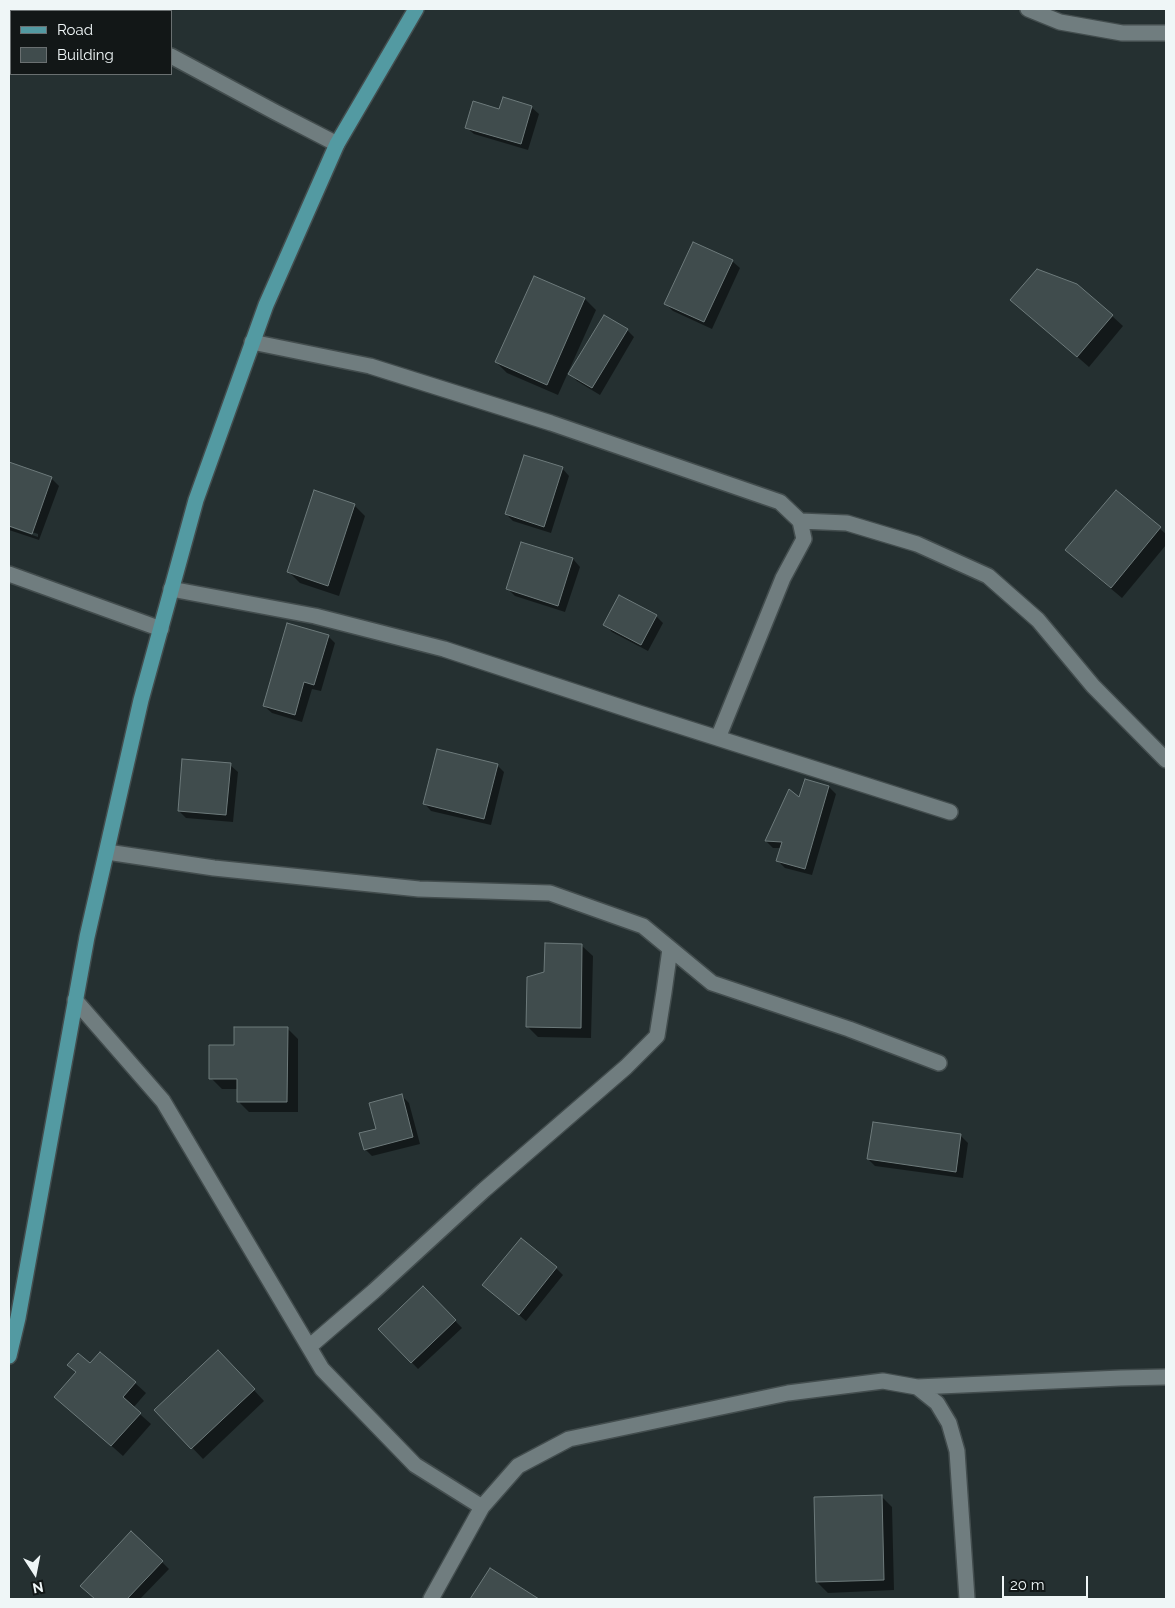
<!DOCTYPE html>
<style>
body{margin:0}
#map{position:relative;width:1175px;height:1608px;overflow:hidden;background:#253031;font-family:Raleway,sans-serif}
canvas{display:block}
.frame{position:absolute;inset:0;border:10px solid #eff6f7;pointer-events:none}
.legend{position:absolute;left:10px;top:10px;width:162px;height:65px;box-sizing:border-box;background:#121717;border:1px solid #6a7071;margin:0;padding:6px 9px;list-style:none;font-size:15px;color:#eff6f7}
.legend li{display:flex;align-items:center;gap:10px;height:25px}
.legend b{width:25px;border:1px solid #6a7071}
.north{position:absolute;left:10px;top:1548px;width:50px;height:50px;-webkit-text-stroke:4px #121717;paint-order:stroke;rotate:169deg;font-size:14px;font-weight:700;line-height:20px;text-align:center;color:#eff6f7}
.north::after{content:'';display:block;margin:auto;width:18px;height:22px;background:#eff6f7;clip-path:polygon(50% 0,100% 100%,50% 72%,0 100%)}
.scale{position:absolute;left:1002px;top:1576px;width:86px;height:22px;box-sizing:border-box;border:2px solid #eff6f7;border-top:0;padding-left:6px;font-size:15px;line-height:18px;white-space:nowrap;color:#eff6f7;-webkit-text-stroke:4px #121717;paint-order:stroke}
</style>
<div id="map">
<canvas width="1175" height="1608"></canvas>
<div class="frame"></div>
<ul class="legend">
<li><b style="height:6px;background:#539aa2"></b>Road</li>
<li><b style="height:14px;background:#404c4d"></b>Building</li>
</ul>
<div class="north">N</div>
<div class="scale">20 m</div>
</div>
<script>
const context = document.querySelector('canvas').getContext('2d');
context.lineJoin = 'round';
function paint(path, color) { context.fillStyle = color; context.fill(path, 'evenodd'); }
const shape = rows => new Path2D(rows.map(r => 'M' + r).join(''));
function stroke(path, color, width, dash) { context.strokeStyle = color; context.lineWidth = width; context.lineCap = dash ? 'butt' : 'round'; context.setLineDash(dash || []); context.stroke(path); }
const shadow = shape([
 [531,107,539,114,528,150,474,134,466,127,500,110],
 [732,261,740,268,712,329,673,311,666,304],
 [534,277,585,299,596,310,558,395,507,373,496,362],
 [1012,300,1112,316,1123,326,1089,367],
 [627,330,634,337,600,395,577,381,570,374],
 [9,464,51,478,59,486,39,540,9,530,9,527,38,537,38,534,9,524],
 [562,468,569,476,551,533,513,521,506,514],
 [1116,491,1166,534,1166,545,1122,598,1078,561,1067,550],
 [354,505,365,516,339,596,300,583,289,572],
 [522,543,573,559,580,567,565,612,515,596,508,589],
 [656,616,663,623,648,651,612,632,605,624],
 [328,636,335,643,321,691,312,689,302,722,272,713,264,706],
 [230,765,238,772,233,822,186,818,179,811],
 [497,765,504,772,491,825,431,811,424,803],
 [829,787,836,794,812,875,785,868,778,861,781,848,773,848,766,841,789,791,800,799],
 [582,946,593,956,591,1038,538,1037,527,1026,545,973],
 [287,1028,298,1039,298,1112,249,1112,238,1101,238,1089,222,1089,211,1078,236,1046],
 [402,1096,409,1103,420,1144,372,1156,365,1149],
 [874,1123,961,1136,968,1143,963,1178,875,1166,868,1159],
 [556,1268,563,1275,526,1321,484,1285],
 [423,1288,462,1328,418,1369,380,1329],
 [229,1363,264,1401,203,1459,156,1410],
 [135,1383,146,1393,133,1408,151,1424,123,1456,56,1397],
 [881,1496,892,1507,894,1590,828,1593,817,1582],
 [162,1562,169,1569,140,1599,96,1599,82,1586],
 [491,1569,536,1599,471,1599]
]);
const building = shape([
 [503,97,532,106,521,144,465,128,473,101,499,109,503,97],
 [693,242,733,260,704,322,664,304,693,242],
 [1037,269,1077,284,1113,315,1077,357,1010,300,1037,269],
 [534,276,585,298,547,385,495,362,534,276],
 [604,315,628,329,592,388,568,374,604,315],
 [524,455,563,467,544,527,505,514,524,455],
 [9,462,52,477,32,534,9,526,9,462],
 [314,490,355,504,328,586,287,572,314,490],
 [1116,490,1161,527,1111,588,1065,550,1116,490],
 [521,542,573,558,558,606,506,589,521,542],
 [619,595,657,615,641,645,603,625,619,595],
 [287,623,329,635,314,685,304,682,295,715,263,706,287,623],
 [437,749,498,764,484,819,423,804,437,749],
 [182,759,231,763,226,815,178,811,182,759],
 [805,779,829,786,805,869,776,861,782,842,765,841,789,789,799,797,805,779],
 [545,943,582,944,581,1028,526,1027,527,977,544,972,545,943],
 [234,1027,288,1027,287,1102,237,1102,237,1079,209,1079,209,1045,234,1045,234,1027],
 [402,1094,413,1137,364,1150,359,1133,376,1129,369,1103,402,1094],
 [873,1122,961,1134,956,1172,867,1159,873,1122],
 [521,1238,557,1267,519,1315,482,1285,521,1238],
 [423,1286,456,1320,411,1363,378,1329,423,1286],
 [218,1350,255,1389,191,1449,154,1410,218,1350],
 [100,1352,136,1382,123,1397,141,1413,111,1446,54,1397,76,1372,67,1365,78,1353,90,1363,100,1352],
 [882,1495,884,1580,816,1582,814,1497,882,1495],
 [131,1531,163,1561,127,1599,95,1599,80,1586,131,1531],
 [490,1568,539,1599,470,1599,490,1568]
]);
const minor = shape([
 [106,9,108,11],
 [1028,9,1060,22,1122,33,1166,33],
 [9,47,11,46],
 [171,56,275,112,337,144],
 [252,342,370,366,551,423,780,502,800,521,804,539,783,578,718,738],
 [800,521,847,523,917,544,988,576,1038,620,1093,686,1166,760],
 [9,574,161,629],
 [171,589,315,616,444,649,639,713,950,812],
 [107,852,214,868,419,889,550,893,643,926,712,983,849,1029,939,1063],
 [75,1000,163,1101,322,1369,415,1465,482,1507],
 [309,1347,374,1291,484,1190,626,1067,657,1036,664,992,670,949],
 [917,1387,1121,1378,1166,1377],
 [431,1599,482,1507,518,1466,569,1439,788,1393,883,1381,917,1387,937,1403,949,1423,957,1451,967,1599]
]);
const major = shape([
 [9,1356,18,1318,87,937,141,700,196,500,266,305,337,144,416,9]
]);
paint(shadow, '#0007');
paint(building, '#404c4d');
stroke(building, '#6d7a7b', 1);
stroke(minor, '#434d4e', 18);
stroke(major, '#434d4e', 18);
stroke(minor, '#707d7f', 15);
stroke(major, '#539aa2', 15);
</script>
